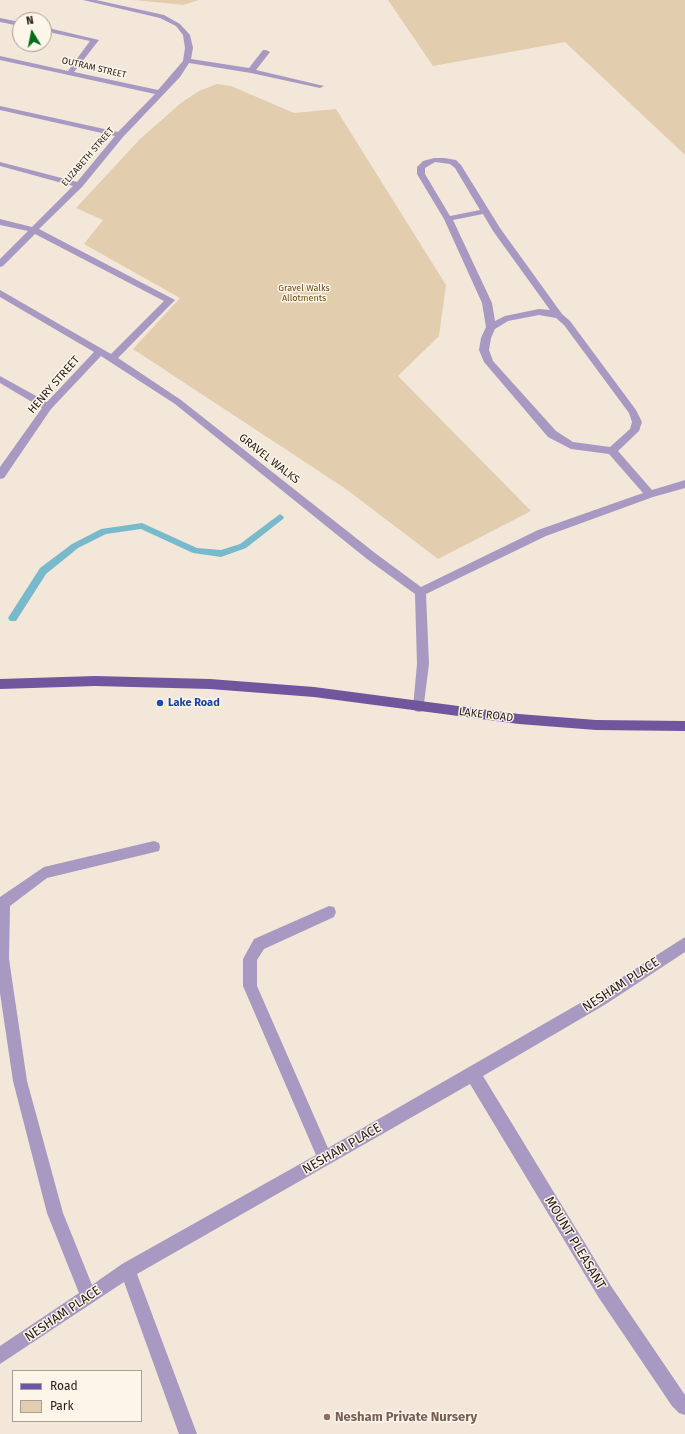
<!DOCTYPE html>
<style>
body{margin:0}
#map{position:relative;width:685px;height:1434px;overflow:hidden;background:#f2e7d9;font-family:"Fira Sans",sans-serif}
canvas{display:block}
.legend{position:absolute;left:12px;top:1370px;width:130px;height:52px;box-sizing:border-box;background:#fef5e9;border:1px solid #a59e95;margin:0;padding:5px 7px;list-style:none;font-size:12px;color:#1f1b16}
.legend li{display:flex;align-items:center;gap:8px;height:20px}
.legend b{width:20px;border:1px solid #a59e95}
.north{position:absolute;left:12px;top:12px;width:40px;height:40px;box-sizing:border-box;background:#fef5e9;border:1px solid #a59e95;border-radius:50%;rotate:350deg;font-size:11px;font-weight:700;line-height:16px;text-align:center;color:#1f1b16}
.north::after{content:'';display:block;margin:auto;width:14px;height:18px;background:#026c1b;clip-path:polygon(50% 0,100% 100%,50% 72%,0 100%)}
</style>
<div id="map">
<canvas width="685" height="1434"></canvas>
<ul class="legend">
<li><b style="height:5px;background:#70569c"></b>Road</li>
<li><b style="height:11px;background:#e3cdaf"></b>Park</li>
</ul>
<div class="north">N</div>
</div>
<script>
const context = document.querySelector('canvas').getContext('2d');
context.lineJoin = 'round';
function paint(path, color) { context.fillStyle = color; context.fill(path, 'evenodd'); }
const shape = rows => new Path2D(rows.map(r => 'M' + r).join(''));
function stroke(path, color, width, dash) { context.strokeStyle = color; context.lineWidth = width; context.lineCap = dash ? 'butt' : 'round'; context.setLineDash(dash || []); context.stroke(path); }
function drawText(font, color, halo, rows, align = 'center') {
  context.font = font + ' "Fira Sans",sans-serif'; context.lineWidth = 3; context.setLineDash([]); context.textBaseline = 'middle'; context.strokeStyle = halo; context.fillStyle = color; for (const [text, x, y, turn = 0] of rows) {
    context.save(); context.translate(x, y); context.rotate((+turn || 0) * Math.PI / 180); context.textAlign = isNaN(turn) ? turn : align; if (halo) context.strokeText(text, 0, 0); context.fillText(text, 0, 0); context.restore();
  }
}
const green = shape([
 [135,0,199,0,183,5],
 [388,0,685,0,685,155,565,42,433,66],
 [217,84,231,86,294,113,336,109,446,285,439,336,398,376,531,511,438,559,346,489,133,349,180,298,84,244,103,220,76,208,140,139,181,103,199,91]
]);
const stream = shape([
 [280,514,284,517,283,519,246,548,221,557,193,553,141,529,106,534,78,548,46,574,16,621,10,621,8,618,40,568,72,544,101,529,142,523,197,548,221,550,240,544,280,514]
]);
const minor = shape([
 [83,0,96,0,164,15,180,24,190,35,193,48,191,59,249,68,263,50,266,50,270,52,256,70,324,86,320,88,251,73,189,63,180,77,123,137,82,187,39,229,175,300,118,358,181,400,375,553,421,587,538,530,643,493,609,454,571,449,548,437,484,362,479,350,481,338,486,327,482,303,444,219,417,174,417,167,423,161,434,158,444,158,456,160,461,165,500,228,562,314,570,321,636,410,642,422,639,431,618,451,652,490,685,480,685,488,653,497,546,536,426,594,429,664,423,711,419,712,415,711,413,707,417,664,415,594,367,559,175,404,101,356,51,409,4,478,0,479,0,467,42,408,0,383,0,376,47,402,94,352,0,297,0,290,111,354,164,301,35,234,3,266,0,267,0,259,28,231,0,225,0,219,32,227,73,186,0,166,0,162,77,182,115,136,0,110,0,106,118,132,155,94,0,60,0,56,68,71,90,41,44,31,44,27,99,40,74,72,158,90,183,61,185,48,183,35,176,26,160,18,83,0],
 [435,162,450,164,455,168,480,210,450,216,425,174,425,168,435,162],
 [483,214,493,231,550,310,539,309,505,316,495,321,492,303,453,220,483,214],
 [539,315,556,318,564,325,629,413,632,422,630,429,610,447,573,442,556,431,493,361,489,350,491,338,495,329,508,321,539,315],
 [0,18,20,22,20,26,0,22,0,18],
 [154,841,159,843,160,847,159,851,47,878,10,906,9,959,27,1081,63,1213,92,1285,122,1264,316,1155,243,986,243,959,254,939,329,906,334,907,336,912,334,917,264,949,257,960,257,986,328,1148,596,994,685,937,685,952,606,1004,483,1076,611,1286,685,1395,685,1415,679,1413,672,1406,599,1298,470,1084,137,1274,197,1434,179,1434,124,1282,0,1364,0,1346,79,1293,47,1213,13,1081,0,993,0,897,44,867,154,841]
]);
const major = shape([
 [95,676,210,679,314,687,519,714,596,720,685,721,685,731,596,730,519,724,314,697,210,689,95,686,0,689,0,679,95,676]
]);
const markers = [
 [160,703,4,"#1a4fb4"],
 [327,1417,4,"#8d6e63"]
];
const farStreetnames = [
 ["OUTRAM STREET",94,68,13],
 ["ELIZABETH STREET",88,157,-49]
];
const farParknames = [
 ["Gravel Walks",304,288],
 ["Allotments",304,298]
];
const streetNames = [
 ["HENRY STREET",54,385,-49],
 ["GRAVEL WALKS",269,459,38],
 ["LAKE ROAD",486,715,7]
];
const transitNames = [
 ["Lake Road",168,703]
];
const nearStreetnames = [
 ["NESHAM PLACE",621,985,-33],
 ["NESHAM PLACE",342,1149,-30],
 ["MOUNT PLEASANT",575,1243,59],
 ["NESHAM PLACE",63,1314,-34]
];
const nearEducationnames = [
 ["Nesham Private Nursery",335,1417]
];
paint(green, '#e3cdaf');
paint(stream, '#78b9cc');
paint(minor, '#a799c1');
paint(major, '#70569c');
for (const [x, y, r, color] of markers) { const dot = new Path2D(); dot.arc(x, y, r, 0, 2 * Math.PI); context.fillStyle = color; context.fill(dot); stroke(dot, '#fef5e9', 1.5); }
drawText('9px', '#1f1b16', '#fef5e9', farStreetnames);
drawText('9px', '#6d4d17', '#fef5e9', farParknames);
drawText('11px', '#1f1b16', '#fef5e9', streetNames);
drawText('bold 11px', '#164399', '#fef5e9', transitNames, 'left');
drawText('13px', '#1f1b16', '#fef5e9', nearStreetnames);
drawText('bold 13px', '#785e54', '#fef5e9', nearEducationnames, 'left');
</script>
